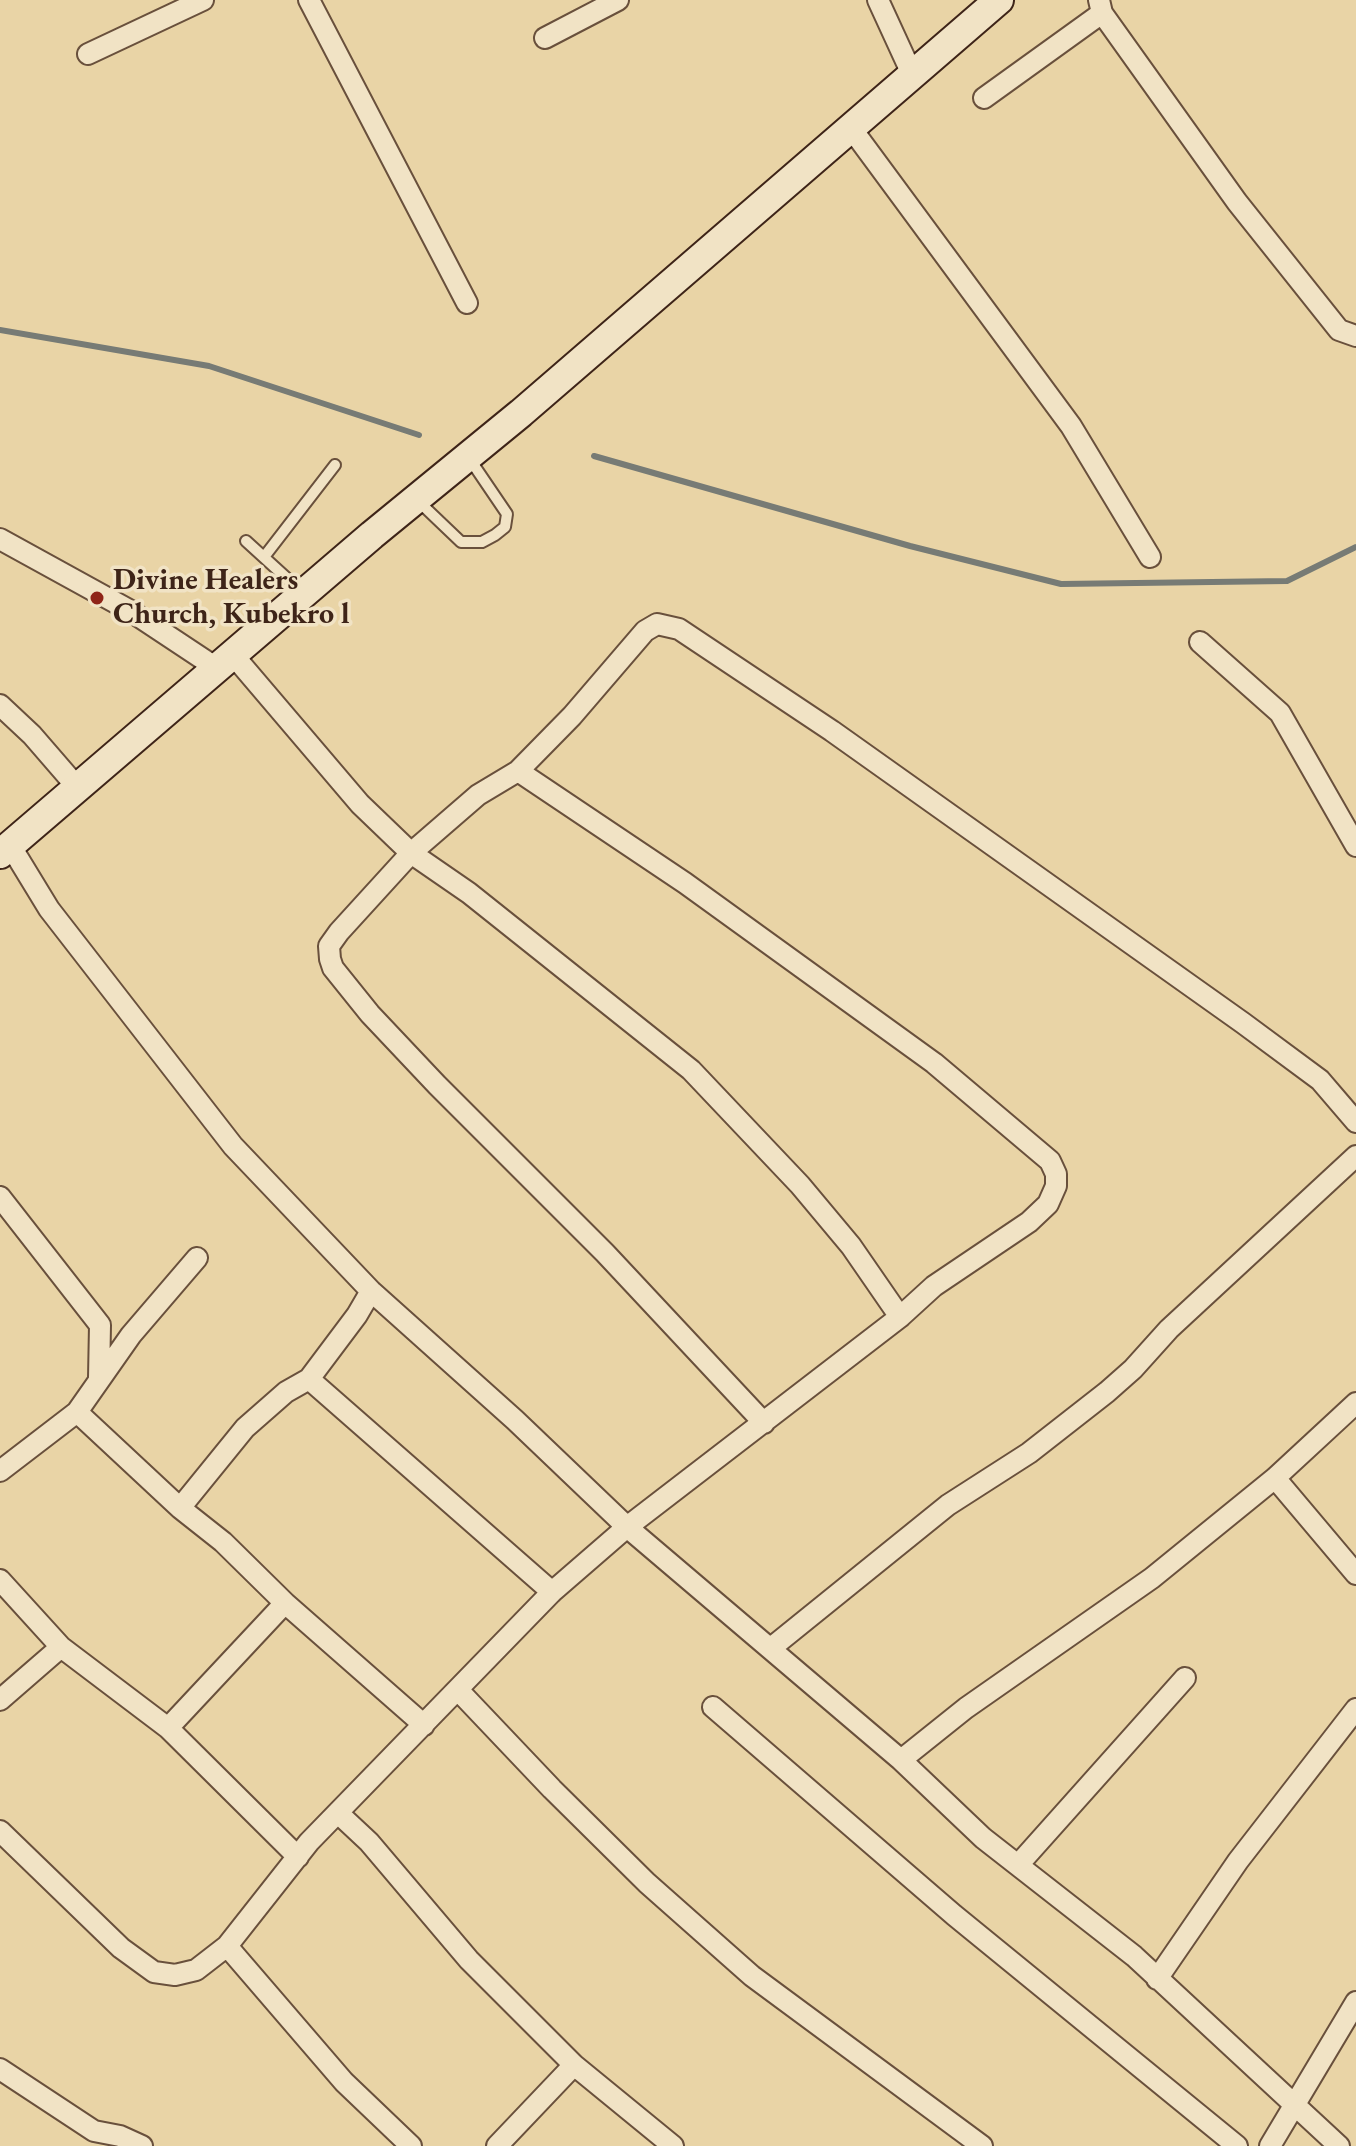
<!DOCTYPE html>
<style>
body{margin:0}
canvas{display:block;background:#e9d4a6}
</style>
<canvas width="1356" height="2146"></canvas>
<script>
const context = document.querySelector('canvas').getContext('2d');
context.lineJoin = 'round';
const shape = rows => new Path2D(rows.map(r => 'M' + r).join(''));
function stroke(path, color, width, dash) { context.strokeStyle = color; context.lineWidth = width; context.lineCap = dash ? 'butt' : 'round'; context.setLineDash(dash || []); context.stroke(path); }
function drawText(font, color, halo, rows, align = 'center') {
  context.font = font + ' "EB Garamond",serif'; context.lineWidth = 7; context.setLineDash([]); context.textBaseline = 'middle'; context.strokeStyle = halo; context.fillStyle = color; for (const [text, x, y, turn = 0] of rows) {
    context.save(); context.translate(x, y); context.rotate((+turn || 0) * Math.PI / 180); context.textAlign = isNaN(turn) ? turn : align; if (halo) context.strokeText(text, 0, 0); context.fillText(text, 0, 0); context.restore();
  }
}
const stream = shape([
 [0,330,209,366,419,435],
 [594,456,910,546,1061,584,1287,581,1356,547]
]);
const service = shape([
 [416,499,461,542,482,542,495,535,505,527,507,514,469,458],
 [246,541,303,593],
 [264,557,335,465]
]);
const minor = shape([
 [309,0,467,303],
 [878,0,912,74],
 [1099,0,1102,13,1237,202,1339,330,1356,336],
 [545,38,618,0],
 [88,54,203,0],
 [984,98,1102,13],
 [851,128,1071,426,1150,557],
 [0,539,129,610,218,669],
 [1200,642,1280,713,1356,846],
 [234,656,360,804,411,853,469,893,691,1070,800,1185,851,1246,900,1317],
 [0,705,32,735,77,787],
 [10,845,49,909,233,1146,371,1291,515,1420,627,1527,901,1760,983,1838,1134,1956,1339,2146],
 [0,1197,100,1325,99,1378],
 [309,1379,552,1592],
 [77,1412,180,1508,223,1542,285,1603,424,1725],
 [764,1423,605,1253,437,1085,370,1014,333,968,330,959,329,946,339,932,411,853,478,795,518,771,572,716,645,631,657,624,679,629,832,731,1243,1023,1320,1080,1356,1122],
 [0,1471,77,1412,131,1335,197,1258],
 [1275,1478,1356,1574],
 [180,1508,245,1428,286,1392,309,1379,357,1315,371,1291],
 [0,1580,61,1647,168,1728,298,1857],
 [771,1648,948,1505,1029,1453,1107,1392,1133,1369,1169,1329,1356,1156],
 [458,1690,552,1789,647,1883,752,1976,982,2146],
 [0,1700,61,1647],
 [713,1707,954,1915,1237,2146],
 [168,1728,285,1603],
 [901,1760,966,1708,1152,1578,1275,1478,1356,1403],
 [338,1813,369,1842,469,1960,574,2065,673,2146],
 [0,1831,121,1948,154,1972,175,1975,196,1970,227,1946,309,1842,552,1592,627,1527,900,1317,934,1286,1029,1222,1048,1204,1056,1186,1056,1174,1050,1161,934,1063,685,883,518,771],
 [1018,1865,1185,1678],
 [227,1946,344,2082,411,2146],
 [1157,1979,1238,1861,1356,1709],
 [0,2069,94,2131,120,2136,142,2146],
 [497,2146,574,2065],
 [1270,2146,1356,2002]
]);
const secondary = shape([
 [0,854,372,535,521,413,999,0]
]);
const markers = [
 [97,598,8,"#8f2418"]
];
const poiNames = [
 ["Divine Healers",113,581],
 ["Church, Kubekro l",113,615]
];
stroke(stream, '#777b75', 6);
stroke(service, '#69503c', 14);
stroke(minor, '#69503c', 24);
stroke(secondary, '#3e2418', 32);
stroke(service, '#f1e3c5', 10);
stroke(minor, '#f1e3c5', 20);
stroke(secondary, '#f1e3c5', 28);
for (const [x, y, r, color] of markers) { const dot = new Path2D(); dot.arc(x, y, r, 0, 2 * Math.PI); context.fillStyle = color; context.fill(dot); stroke(dot, '#f1e3c5', 3); }
drawText('bold 30px', '#3e2418', '#f1e3c5', poiNames, 'left');
</script>
